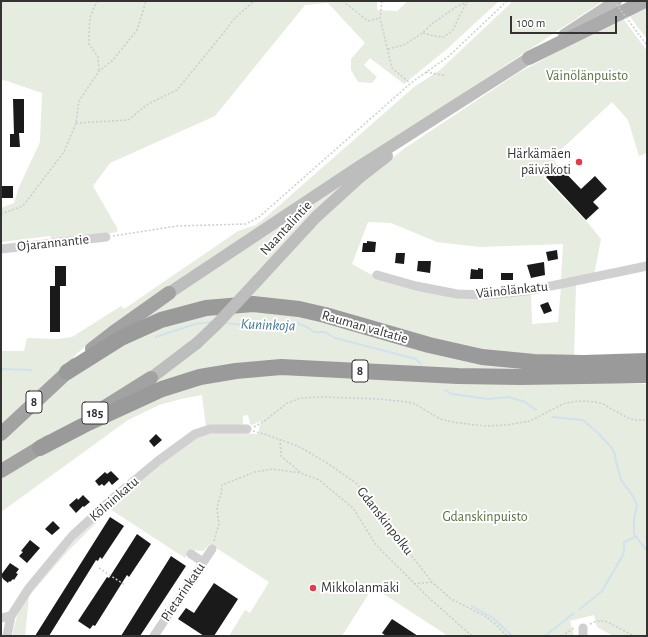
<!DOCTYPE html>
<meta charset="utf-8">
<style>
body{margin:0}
#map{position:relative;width:648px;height:637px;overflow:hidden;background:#fff;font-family:"Alegreya Sans",sans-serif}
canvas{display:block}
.frame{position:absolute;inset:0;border:2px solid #333;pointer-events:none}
.scale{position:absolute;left:510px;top:16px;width:107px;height:18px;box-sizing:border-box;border:2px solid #333;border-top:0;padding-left:5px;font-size:12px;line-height:14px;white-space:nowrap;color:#333;-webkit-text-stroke:3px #fff;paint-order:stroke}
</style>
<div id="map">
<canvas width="648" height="637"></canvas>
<div class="frame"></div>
<div class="scale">100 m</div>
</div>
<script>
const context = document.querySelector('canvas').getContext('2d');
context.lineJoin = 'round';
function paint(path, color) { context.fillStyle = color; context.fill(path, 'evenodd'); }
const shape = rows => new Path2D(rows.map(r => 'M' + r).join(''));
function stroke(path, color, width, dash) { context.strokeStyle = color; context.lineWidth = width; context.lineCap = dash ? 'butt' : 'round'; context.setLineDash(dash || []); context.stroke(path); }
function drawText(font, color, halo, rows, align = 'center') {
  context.font = font + ' "Alegreya Sans",sans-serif'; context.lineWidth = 4; context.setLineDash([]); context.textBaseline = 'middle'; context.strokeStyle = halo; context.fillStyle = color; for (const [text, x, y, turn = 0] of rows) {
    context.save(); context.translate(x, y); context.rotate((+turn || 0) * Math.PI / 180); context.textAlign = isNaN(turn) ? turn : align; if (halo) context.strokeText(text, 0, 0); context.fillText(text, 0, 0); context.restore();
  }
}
const green = shape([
 [1,1,377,1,377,10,397,11,408,1,499,1,447,49,404,84,370,58,364,65,377,77,372,83,358,82,351,70,351,59,365,43,328,3,305,5,215,116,110,163,93,186,117,228,117,232,52,241,50,236,1,242,1,208,14,203,19,187,40,142,42,93,4,80,1,81],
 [513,1,603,1,128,314,82,349,1,426,1,351,24,351,27,338,58,339,72,337,121,306,124,309,238,231,256,225,265,218,414,87,440,70],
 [647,5,647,39,628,14],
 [622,17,647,51,647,153,639,156,628,120,612,102,552,158,557,164,543,177,588,223,601,239,594,275,561,279,563,244,480,247,437,242,391,223,368,222,352,264,370,274,457,297,499,298,531,295,532,324,558,322,561,288,576,285,574,357,500,354,248,300,260,284,319,221,368,177,405,148,518,73],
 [359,173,234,300,141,324,138,318],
 [226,308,177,353,128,389,1,465,1,440,57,386,133,335],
 [273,310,550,373,287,362,137,395,235,311],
 [259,374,647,384,647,636,613,636,597,627,594,615,570,621,574,636,448,636,373,587,342,636,229,636,245,610,250,613,269,582,210,544,203,551,190,550,185,558,110,509,68,551,29,596,25,636,12,636,19,608,30,591,81,533,113,502,198,435,228,432,258,434,261,421,252,425,250,424,248,415,243,416,243,423,239,427,206,427,202,395,181,399,159,405,128,420,1,512,1,477,37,456,139,405,203,383]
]);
const stream = shape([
 [224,323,261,327,280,323,297,323,307,327,314,332,325,332,335,338,416,359,421,364],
 [156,337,195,324,212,322],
 [1,369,31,370],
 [445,390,452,394,488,399,508,397,525,402,536,410],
 [552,417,583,420,598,433,611,447,615,454,616,462,621,480,633,496,637,505,634,519,634,534,647,551],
 [472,606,493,618,512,636],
 [580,609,602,591,623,555,624,551,624,542,635,537],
 [545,636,574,613]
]);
const building = shape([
 [13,99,24,99,24,133,19,133,20,147,10,147,10,134,14,134],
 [558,165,581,189,595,176,607,189,593,202,599,208,586,220,546,177],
 [1,186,13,186,13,198,1,198],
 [367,241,376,242,375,252,362,252,363,243,367,243],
 [557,250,558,259,548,261,546,252],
 [396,253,405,253,404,264,395,263],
 [418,261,431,261,430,273,417,271],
 [544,262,545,275,531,278,527,265],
 [55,266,66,266,66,286,60,286,60,332,50,332,50,286,55,286],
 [478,268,483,269,483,279,470,279,471,269,478,270],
 [501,273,513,273,513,280,501,280],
 [548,302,552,311,544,314,540,305],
 [156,434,162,440,154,447,149,441],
 [111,471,119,479,112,485,109,481,104,486,102,484,99,486,95,481,105,472,107,474],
 [83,495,90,502,84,507,83,506,76,513,69,505,77,498,78,500],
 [110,517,124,526,102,559,100,557,98,561,96,560,49,636,35,636],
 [53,521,60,528,52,535,45,529],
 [137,534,151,544,129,577,127,575,95,626,93,625,90,629,78,621,107,577,109,578],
 [30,540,40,548,27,563,19,556,23,552,21,551],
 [171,556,186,566,140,636,121,636],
 [10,563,19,569,16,573,18,574,14,580,13,579,10,582,9,581,8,583,3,579,1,575],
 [214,583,238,599,214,636,204,636,178,619,186,608,194,613],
 [392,619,418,636,386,636,382,633]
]);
const path = shape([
 [98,1,94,7,90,18,89,32,89,44,98,57,99,71],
 [343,1,368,21,380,18],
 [382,1,380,18,392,68,410,83],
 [1,6,3,1],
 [423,33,434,36,444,37,453,30,458,19,467,2],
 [640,36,647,45],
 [388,49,404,45,421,34,433,23,456,7,469,1],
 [426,72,441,75,446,75],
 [76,123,128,120,148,104,177,90,221,36,234,19,254,1],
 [1,214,23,206,64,152,76,123,79,101,99,71,113,60,137,30,146,1],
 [647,216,647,217],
 [113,236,177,226,246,224,259,217,411,83,449,56,507,1],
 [254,427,266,420,287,403,301,398,321,397,379,399,408,402,415,404,440,419,453,422,485,426,506,425,530,421,563,404,571,402,581,401,596,402,603,404,628,418,635,420,647,420],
 [253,431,267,435,300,447,327,463,356,483,381,513,411,555,432,582,451,599,485,616,494,623,507,636],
 [280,439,281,456,301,473,319,480,353,508,376,545,429,598,472,636],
 [214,541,219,524,217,510,218,503,221,495,222,485,255,472,272,469,301,473],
 [99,568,125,585],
 [414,584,432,582],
 [590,624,597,621,605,621,634,636],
 [562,636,574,628]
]);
const minor = shape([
 [1,249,106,237],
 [377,275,416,286,457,294,487,295,527,291,647,266],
 [191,554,203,562],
 [1,618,11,616],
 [583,628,583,636],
 [7,636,11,616,29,588,72,536,111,500,158,461,195,434,210,429,247,429],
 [154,636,212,549]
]);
const secondary = shape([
 [564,35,616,1],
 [257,281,316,217,360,177,387,156],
 [169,293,357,168,537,53],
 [151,378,197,343]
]);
const primary = shape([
 [529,58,645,1]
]);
const trunk = shape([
 [92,349,114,332,169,293],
 [92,415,151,378],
 [1,434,75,365],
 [1,471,49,442]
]);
const motorway = shape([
 [67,372,121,338,161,320,206,308,253,304,299,309,325,315,429,345,482,357,534,362,584,363,647,361],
 [40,448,88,423,162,389,200,377,236,371,281,367,458,376,520,377,647,375]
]);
const pathBridge = shape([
 [614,1,640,36]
]);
const secondaryBridge = shape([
 [197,343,217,324,257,281]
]);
const markers = [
 [579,162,4,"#e63946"],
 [313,588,4,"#e63946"]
];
const shields = [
 [360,371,16],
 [34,402,16],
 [95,413,26]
];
const shieldNames = [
 ["8",360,371],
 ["8",34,402],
 ["185",95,413]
];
const parkNames = [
 ["Väinölänpuisto",587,76],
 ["Gdanskinpuisto",485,517]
];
const poiNames = [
 ["Härkämäen",571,154],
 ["päiväkoti",571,170],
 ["Mikkolanmäki",321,588,"left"]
];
const streetNames = [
 ["Naantalintie",286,228,-47],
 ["Ojarannantie",53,243,-6],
 ["Väinölänkatu",512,290,-6],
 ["Rauman valtatie",365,327,16],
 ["Kölninkatu",114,499,-41],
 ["Gdanskinpolku",385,521,52],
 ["Pietarinkatu",183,592,-56]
];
const waterNames = [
 ["Kuninkoja",268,325,2]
];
paint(green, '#e6ecdf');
stroke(stream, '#cfe2ee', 2);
paint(building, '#1a1a1a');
stroke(path, '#cdcdcd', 1.5, [2, 2]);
stroke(minor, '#d0d0d0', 9);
stroke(secondary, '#bdbdbd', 12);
stroke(primary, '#ababab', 14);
stroke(trunk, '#a2a2a2', 14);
stroke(motorway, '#9a9a9a', 16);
stroke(pathBridge, '#cdcdcd', 1.5, [2, 2]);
stroke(secondaryBridge, '#bdbdbd', 12);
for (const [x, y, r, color] of markers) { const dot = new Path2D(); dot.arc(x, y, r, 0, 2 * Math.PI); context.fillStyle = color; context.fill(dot); stroke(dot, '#fff', 1.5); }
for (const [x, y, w] of shields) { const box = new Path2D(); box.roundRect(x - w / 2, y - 11, w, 22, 3); context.fillStyle = '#fff'; context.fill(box); stroke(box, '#333', 1); }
drawText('bold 13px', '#333', null, shieldNames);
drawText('14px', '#56703f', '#fff', parkNames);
drawText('14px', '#333', '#fff', poiNames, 'right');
drawText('14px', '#333', '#fff', streetNames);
drawText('italic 15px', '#3f7597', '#fff', waterNames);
</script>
